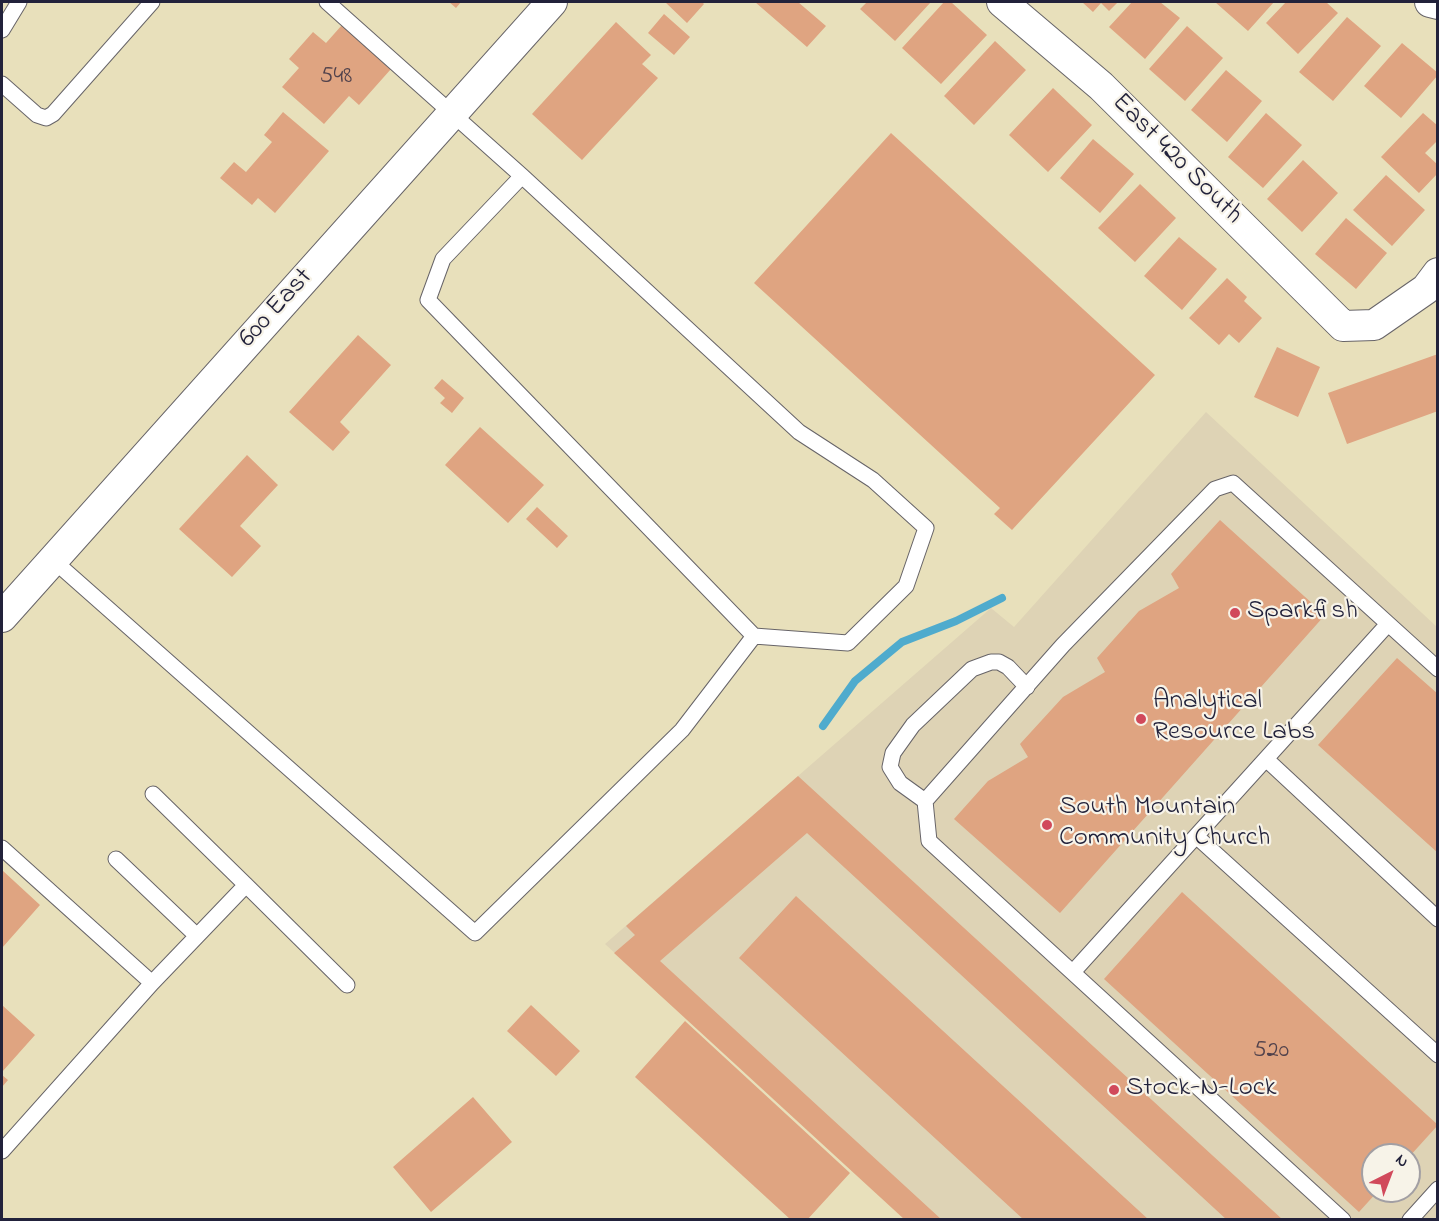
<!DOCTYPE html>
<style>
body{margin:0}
#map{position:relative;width:1439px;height:1221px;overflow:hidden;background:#e8e0bb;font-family:"Indie Flower",sans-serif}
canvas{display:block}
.frame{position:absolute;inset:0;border:3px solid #22223b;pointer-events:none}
.north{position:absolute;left:1361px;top:1143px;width:60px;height:60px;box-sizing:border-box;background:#f7f3e8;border:2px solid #a29fa3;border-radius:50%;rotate:42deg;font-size:16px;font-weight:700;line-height:24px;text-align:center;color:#22223b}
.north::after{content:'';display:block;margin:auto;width:21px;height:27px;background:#d1495b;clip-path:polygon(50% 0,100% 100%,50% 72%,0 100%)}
</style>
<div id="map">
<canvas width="1439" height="1221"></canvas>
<div class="frame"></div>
<div class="north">N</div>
</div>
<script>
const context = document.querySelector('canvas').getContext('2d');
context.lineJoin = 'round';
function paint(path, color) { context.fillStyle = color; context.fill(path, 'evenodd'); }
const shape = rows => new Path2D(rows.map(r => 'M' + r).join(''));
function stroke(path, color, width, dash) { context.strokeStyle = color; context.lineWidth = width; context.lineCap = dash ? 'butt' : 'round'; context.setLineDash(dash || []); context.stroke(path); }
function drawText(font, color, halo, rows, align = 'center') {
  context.font = font + ' "Indie Flower",sans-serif'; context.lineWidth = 4.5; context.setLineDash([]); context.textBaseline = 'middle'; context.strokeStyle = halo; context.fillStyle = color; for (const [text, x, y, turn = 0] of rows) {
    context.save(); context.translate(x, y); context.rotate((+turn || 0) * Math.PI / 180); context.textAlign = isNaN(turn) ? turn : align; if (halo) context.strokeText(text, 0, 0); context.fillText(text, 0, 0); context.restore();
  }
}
const built = shape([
 [1206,412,1437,627,1437,1219,905,1219,605,944,991,608,1014,627],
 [1373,1155,1409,1155,1409,1191,1373,1191]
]);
const stream = shape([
 [823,726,855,681,902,642,956,621,1002,598]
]);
const building = shape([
 [449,2,461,2,456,8],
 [665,2,702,2,704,4,687,23],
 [755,2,798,2,826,26,807,47],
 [867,2,931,2,895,41,860,9],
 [944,2,951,2,987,35,941,84,902,48],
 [1082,2,1118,2,1109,11,1101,3,1093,12],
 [1132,2,1160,2,1180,18,1145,59,1109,27],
 [1215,2,1274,2,1248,31],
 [1286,2,1326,2,1338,13,1298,54,1266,23],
 [664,14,690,37,674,55,648,33],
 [1347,17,1381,46,1333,101,1299,72],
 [616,22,651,55,642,64,658,78,582,160,532,114],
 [342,25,391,69,359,105,349,96,324,124,282,87,299,68,289,59,313,32,326,43],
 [1187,26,1223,58,1185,101,1149,69],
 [995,41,1026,70,974,125,944,96],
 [1402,43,1438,73,1438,75,1401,118,1364,86],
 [1226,70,1262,101,1227,142,1191,110],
 [1053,88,1092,125,1048,172,1009,135],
 [283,112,329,151,275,213,258,198,252,205,220,178,234,162,246,172,272,142,264,135],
 [1266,113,1302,145,1263,188,1228,157],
 [1423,113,1438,126,1438,140,1425,153,1438,165,1438,173,1419,193,1381,157],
 [891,133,1155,375,1012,530,994,514,1000,508,754,283],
 [1093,139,1134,174,1100,213,1060,178],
 [1303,160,1338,193,1302,232,1267,199],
 [1386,175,1425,210,1392,246,1353,210],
 [1140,184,1176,218,1135,262,1098,228],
 [1346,218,1387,253,1356,289,1315,254],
 [1179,237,1217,269,1182,310,1144,276],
 [1227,278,1247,297,1244,301,1262,318,1239,343,1229,334,1219,345,1189,318],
 [358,335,391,365,340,422,350,432,333,451,289,412],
 [1277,347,1320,367,1298,417,1254,397],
 [1438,354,1438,411,1347,444,1328,393],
 [442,379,464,398,452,413,440,403,445,398,434,388],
 [480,427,544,485,508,523,445,465],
 [247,455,278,485,240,526,261,546,232,577,179,529],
 [537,507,568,536,557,548,526,519],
 [1220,520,1325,615,1060,913,954,819,988,781,1028,757,1020,744,1063,697,1105,672,1097,658,1139,611,1179,588,1171,574],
 [1397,658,1438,694,1438,853,1318,745],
 [798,776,1283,1220,1227,1220,807,833,660,961,942,1220,905,1220,614,953,635,935,626,926],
 [2,870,40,905,2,948],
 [1182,892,1438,1125,1409,1157,1409,1155,1373,1155,1373,1191,1378,1191,1359,1212,1104,979],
 [796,896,1149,1220,1024,1220,739,958],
 [2,1005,35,1035,2,1072],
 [531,1005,580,1051,556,1076,507,1031],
 [685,1021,850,1173,807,1220,791,1220,635,1077],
 [2,1075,8,1080,2,1087],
 [473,1097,512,1142,431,1212,393,1167]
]);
const service = shape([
 [2,30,19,2],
 [2,84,37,115,46,118,53,114,152,2],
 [522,176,443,259,428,300,754,636],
 [53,560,475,933,682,730,754,636,848,643,906,586,926,528,873,480,799,432,522,176,327,2],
 [1266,759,1438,919],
 [153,794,246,885],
 [925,801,900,783,890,767,893,753,913,725,972,669,991,662,999,662,1008,667,1027,687],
 [1196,836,1438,1055],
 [2,848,152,983,2,1151],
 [116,859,197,936],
 [1073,972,1387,625],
 [152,983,246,885,347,985],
 [1343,1220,929,841,925,801,1063,645,1215,489,1233,483,1438,669],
 [1410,1220,1438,1189]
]);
const minor = shape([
 [1002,2,1101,86,1343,326,1374,325,1426,289,1438,273],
 [1430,2,1438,4],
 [2,617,552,2]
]);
const markers = [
 [1235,613,6,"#d1495b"],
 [1141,719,6,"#d1495b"],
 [1047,825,6,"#d1495b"],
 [1114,1090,6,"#d1495b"]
];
const numberNames = [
 ["548",336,78],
 ["520",1271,1052]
];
const streetNames = [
 ["East 420 South",1176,160,45],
 ["600 East",277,309,-48]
];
const poiNames = [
 ["Sparkfish",1247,613],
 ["Analytical",1153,703],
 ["Resource Labs",1153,734],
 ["South Mountain",1059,809],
 ["Community Church",1059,840],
 ["Stock-N-Lock",1126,1090]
];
paint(built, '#ded3b5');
stroke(stream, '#4fabcd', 8);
paint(building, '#dfa481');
stroke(service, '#676468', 17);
stroke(minor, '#676468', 32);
stroke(service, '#fff', 15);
stroke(minor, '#fff', 30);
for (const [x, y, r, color] of markers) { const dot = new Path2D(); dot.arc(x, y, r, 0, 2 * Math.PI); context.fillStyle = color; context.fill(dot); stroke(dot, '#f7f3e8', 2); }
drawText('24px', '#51424c', null, numberNames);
drawText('27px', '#22223b', '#f7f3e8', streetNames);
drawText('27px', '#22223b', '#f7f3e8', poiNames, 'left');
</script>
